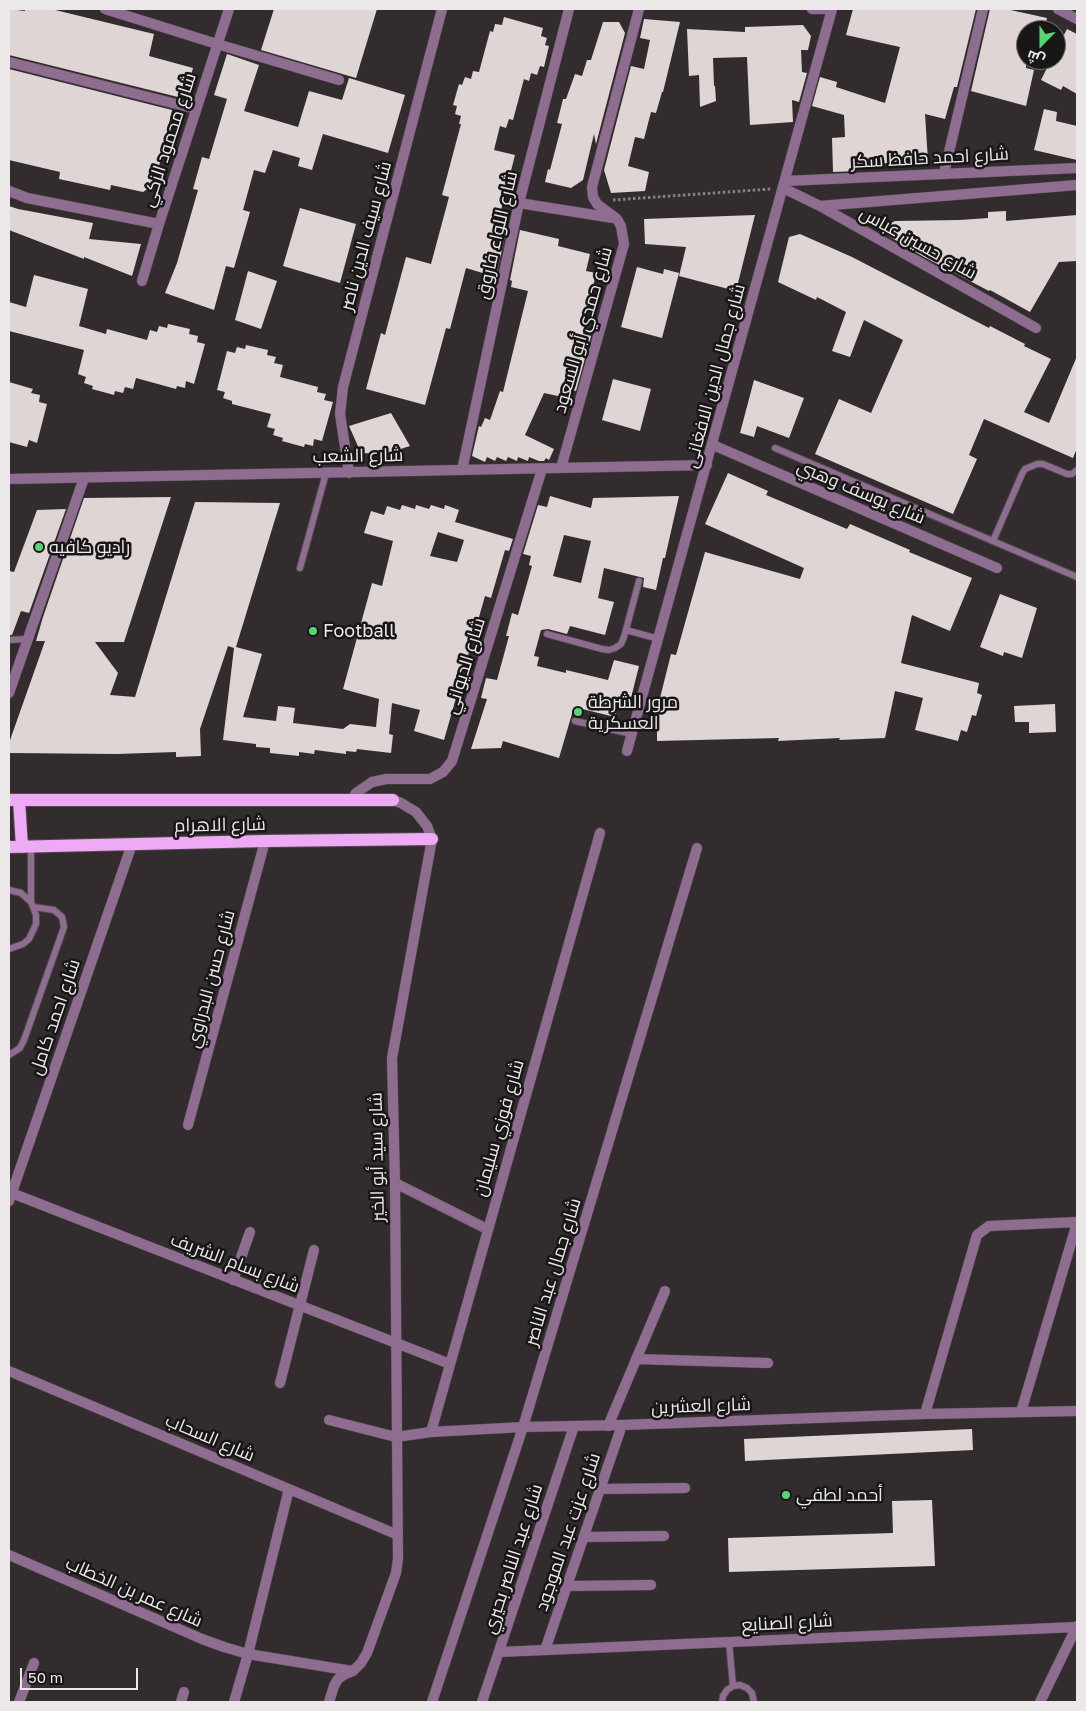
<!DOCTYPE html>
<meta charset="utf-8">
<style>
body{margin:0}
#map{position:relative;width:1086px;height:1711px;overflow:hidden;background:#332c2f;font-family:"Golos Text",Cairo,sans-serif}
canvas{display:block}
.frame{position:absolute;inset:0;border:10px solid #ece8e9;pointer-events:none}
.north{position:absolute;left:1016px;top:20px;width:50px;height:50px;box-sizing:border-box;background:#191617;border:1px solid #6d6a6b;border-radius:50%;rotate:202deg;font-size:14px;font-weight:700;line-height:20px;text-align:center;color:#ece8e9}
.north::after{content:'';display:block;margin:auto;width:18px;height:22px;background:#56d671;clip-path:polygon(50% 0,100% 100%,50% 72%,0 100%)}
.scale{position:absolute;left:20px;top:1668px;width:118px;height:22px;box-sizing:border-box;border:2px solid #ece8e9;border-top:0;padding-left:6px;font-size:15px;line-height:18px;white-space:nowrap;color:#ece8e9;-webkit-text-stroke:4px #191617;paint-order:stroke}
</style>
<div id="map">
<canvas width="1086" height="1711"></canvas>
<div class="frame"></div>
<div class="north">ش</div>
<div class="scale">50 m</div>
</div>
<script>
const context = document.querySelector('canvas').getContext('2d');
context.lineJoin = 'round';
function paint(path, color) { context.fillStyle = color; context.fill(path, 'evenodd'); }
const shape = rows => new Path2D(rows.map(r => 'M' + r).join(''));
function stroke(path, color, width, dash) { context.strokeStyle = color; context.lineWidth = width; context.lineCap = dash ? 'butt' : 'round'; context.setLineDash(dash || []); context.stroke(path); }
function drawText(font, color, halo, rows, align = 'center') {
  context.font = font + ' "Golos Text",Cairo,sans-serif'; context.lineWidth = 5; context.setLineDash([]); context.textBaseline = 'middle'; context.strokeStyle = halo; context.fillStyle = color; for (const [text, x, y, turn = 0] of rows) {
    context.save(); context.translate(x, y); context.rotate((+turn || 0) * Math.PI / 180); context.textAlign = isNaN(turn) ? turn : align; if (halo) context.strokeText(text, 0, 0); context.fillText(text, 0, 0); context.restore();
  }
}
const building = shape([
 [9,9,25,11,25,9,51,9,154,34,149,56,193,68,186,94,178,97,9,55],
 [274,9,377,9,356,78,261,50],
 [853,9,976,9,957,87,954,87,945,119,925,114,928,161,856,165,856,171,833,172,832,138,845,137,844,115,812,106,820,77,837,82,836,87,885,103,900,47,846,35],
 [990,9,1006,9,1047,18,1044,30,1026,30,1026,68,1034,70,1026,106,971,91],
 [504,17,543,28,541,36,547,38,545,45,549,46,544,67,540,66,537,75,531,73,529,81,524,79,513,120,509,119,506,128,500,126,494,150,515,155,499,218,506,220,504,226,507,227,496,277,466,268,450,329,446,328,425,405,366,389,381,333,385,335,406,257,431,264,449,197,442,195,461,124,459,124,461,116,455,114,457,106,453,105,459,84,462,85,465,77,471,79,473,71,479,72,490,31,493,32,495,24,502,25],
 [644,19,680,22,663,92,662,92,656,113,651,112,644,139,635,137,628,166,649,172,645,191,611,193,604,170,631,66,644,69,650,40,640,38],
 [603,22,619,22,625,33,596,144,594,134,583,180,571,188,545,182,548,169,550,170,562,124,557,123,563,99,566,99,575,74,582,76,587,60,591,60],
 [803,25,811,36,808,50,801,50,802,72,807,73,799,102,792,100,793,122,750,125,747,57,713,58,714,86,715,86,716,101,700,107,699,75,689,76,687,29,745,32,745,27],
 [1067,29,1077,34,1077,94,1063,86,1061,90,1041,80,1051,60,1056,60,1056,50],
 [227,54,259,65,244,111,298,127,309,91,342,100,349,78,405,95,388,153,323,134,312,170,298,166,300,158,273,150,265,173,254,170,243,210,250,212,234,268,226,266,214,310,165,293,177,263,198,190,193,189,202,157,209,159,227,99,214,95],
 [9,69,172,110,155,184,143,192,111,185,110,190,59,179,60,172,9,160],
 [1044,109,1057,112,1056,121,1077,126,1077,160,1034,150],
 [9,206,18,209,93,223,89,239,141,244,132,276,84,257,84,259,9,230],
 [300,208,356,224,340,283,283,266],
 [1006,211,1006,221,1077,215,1077,261,1059,262,1030,312,990,290,989,291,924,257,887,235,889,227,891,223,895,221,960,220,988,218,988,212],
 [755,215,736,291,679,276,686,247,645,244,644,219],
 [520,230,559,239,558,246,590,254,586,271,596,273,583,334,591,336,576,391,569,389,567,398,544,393,525,435,554,449,549,460,546,458,544,461,539,461,529,457,528,461,518,457,517,461,508,457,506,461,497,457,495,461,487,457,485,462,472,456,478,430,479,426,481,427,485,418,490,420,500,391,503,392,528,291,511,287,512,281,510,280],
 [800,234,852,257,989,328,990,326,1025,344,1024,346,1051,359,1024,412,1049,423,1077,356,1077,448,1073,458,984,419,969,455,977,459,953,514,815,454,839,399,871,413,903,340,864,320,850,357,832,351,846,312,817,297,816,300,778,282,789,237],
 [637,267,663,274,664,269,679,273,662,338,621,327],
 [248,271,277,281,261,329,235,320],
 [34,275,88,289,79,326,106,334,107,329,147,340,150,330,157,332,159,326,167,328,168,324,190,329,189,334,198,336,197,342,205,344,194,384,186,381,185,388,177,386,176,389,136,378,133,389,125,387,123,393,115,391,114,395,92,389,93,386,84,383,86,377,78,374,84,350,9,331,9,302,26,307],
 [246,345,268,350,267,355,276,357,274,363,283,365,280,377,318,387,317,392,326,394,324,400,333,402,322,441,314,439,313,446,305,444,304,447,282,441,283,438,273,435,275,429,267,427,271,414,232,404,232,401,223,398,225,392,217,390,227,351,235,353,237,347,245,349],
 [613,379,651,389,640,431,602,420],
 [754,380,804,398,789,438,757,426,754,437,740,433],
 [9,382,33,389,31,393,40,395,39,402,47,404,37,443,29,440,27,447,9,442],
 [391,413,410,446,385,454,361,453,349,426],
 [728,473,768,491,766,495,847,529,850,524,910,550,909,552,972,578,950,631,912,615,901,663,979,683,977,693,982,695,976,716,972,715,967,732,961,730,958,741,915,730,923,698,895,691,885,738,839,740,840,738,778,741,779,738,657,741,657,710,671,654,676,655,705,552,800,579,804,568,705,524],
 [550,496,591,508,593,498,679,496,665,558,663,558,656,590,643,587,644,578,604,568,598,598,614,602,605,635,570,626,567,634,548,629,541,630,534,656,539,657,537,666,566,673,566,670,608,680,614,660,639,666,630,702,619,700,615,717,574,707,559,758,503,741,501,748,471,749,487,699,481,698,486,678,497,680,509,636,506,636,512,613,518,615,532,566,529,565,531,556,523,554,538,505,547,507],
 [564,535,591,541,581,583,553,576],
 [171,497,124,642,95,642,118,673,110,695,135,697,195,502,280,503,236,647,262,654,243,717,276,721,278,706,295,708,293,723,343,729,350,724,376,727,379,699,343,689,372,583,382,586,393,541,364,533,371,511,384,515,387,506,400,510,402,505,415,509,416,505,429,509,431,505,444,509,445,505,459,510,455,522,513,539,509,551,505,550,491,598,485,596,444,740,414,731,420,710,392,703,389,734,393,735,391,753,357,749,356,752,346,751,346,754,315,750,314,754,299,752,299,756,270,753,270,748,256,747,256,744,223,740,234,648,228,646,200,729,201,756,176,757,176,752,117,754,9,753,9,743,45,641,36,641,43,617,84,498],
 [438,532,464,540,457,562,430,556],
 [66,509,29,613,21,611,12,635,9,635,9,571,14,572,37,510],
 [1000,594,1037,608,1022,658,1004,652,1003,656,980,647],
 [1055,704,1056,732,1029,733,1029,722,1015,722,1014,706],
 [972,1429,973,1450,745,1461,744,1439],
 [932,1500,935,1566,729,1572,728,1538,893,1533,892,1501]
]);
const path = shape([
 [613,200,771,189]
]);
const service = shape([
 [775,448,1077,577],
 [993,541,1022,474,1025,469,1037,464,1043,464,1067,474,1072,474,1077,470],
 [300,568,326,473],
 [626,630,659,639],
 [547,634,602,649,609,650,615,648,621,644,624,637,639,581],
 [9,640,28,639],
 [575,721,632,734],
 [9,890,21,893,31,902,36,915,36,924,29,939,23,944,9,949],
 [31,902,31,847],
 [9,1055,20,1048,24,1040,64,927,62,917,54,910,33,907],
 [729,1642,733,1686],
 [722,1702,723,1696,727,1690,733,1686,740,1685,747,1688,752,1693,754,1702]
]);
const minor = shape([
 [105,9,217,44,339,80],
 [812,9,832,9],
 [1058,9,1077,19],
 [9,62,196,109],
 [944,173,983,9],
 [785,181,1077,168],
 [783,188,820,206,1036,328],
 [9,191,27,198,159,224],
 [519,203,613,218],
 [820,206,1077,185],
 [142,281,159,224,229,9],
 [713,445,997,568],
 [561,468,624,244,621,226,617,219,597,204,593,197,592,187,639,9],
 [462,470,519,203,569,9],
 [349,473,340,414,343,387,442,9],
 [9,479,707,465],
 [9,693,84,478],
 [627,751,832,9],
 [351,801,356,793,372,782,386,779,430,779,443,772,452,761,542,469],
 [188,1125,265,841],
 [395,1183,487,1229],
 [9,1192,450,1364],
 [9,1201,132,844],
 [233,1280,250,1232],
 [636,1359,768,1363],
 [9,1371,398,1535],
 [280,1383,314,1250],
 [1021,1412,1077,1223],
 [925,1414,977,1235,989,1226,1077,1222],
 [329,1420,396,1437,431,1432,523,1427,622,1425,925,1414,1077,1411],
 [608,1426,665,1291],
 [431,1432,600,833],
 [600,1489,685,1488],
 [584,1537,664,1536],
 [9,1555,202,1639,224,1647,248,1654,352,1671],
 [567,1586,651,1585],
 [545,1650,622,1425],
 [499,1652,1077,1627],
 [19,1702,34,1663],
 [181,1702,184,1692],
 [234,1702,248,1654,289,1489],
 [329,1702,334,1686,338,1679,345,1674,353,1671,361,1663,367,1653,396,1573,398,1559,395,1183,392,1058,432,839,427,826,416,812,401,803,393,800],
 [432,1702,523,1427,697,848],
 [482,1702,574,1426],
 [1040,1702,1077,1626]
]);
const primary = shape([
 [9,800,393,800],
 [19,800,22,847],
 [9,847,265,841,432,839]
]);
const markers = [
 [39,547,5,"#56d671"],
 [313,631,5,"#56d671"],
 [578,712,5,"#56d671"],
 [786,1495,5,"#56d671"]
];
const streetNames = [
 ["شارع محمود الزكي",169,140,-72],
 ["شارع احمد حافظ سكر",930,158,-3],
 ["شارع اللواء فاروق",497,235,-77],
 ["شارع سيف الدين ناصر",366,236,-75],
 ["شارع حسين عباس",918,243,29],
 ["شارع حمدي أبو السعود",583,330,-74],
 ["شارع جمال الدين الافغانى",715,376,-75],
 ["شارع الشعب",358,456,-1],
 ["شارع يوسف وهبي",861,492,23],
 ["شارع الديواني",465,666,-73],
 ["شارع الاهرام",220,825,-1],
 ["شارع حسن البدراوي",211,979,-75],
 ["شارع احمد كامل",55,1017,-71],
 ["شارع فوزي سليمان",499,1128,-74],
 ["شارع سيد أبو الخير",377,1157,-91],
 ["شارع بسام الشريف",235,1263,21],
 ["شارع جمال عبد الناصر",553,1272,-73],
 ["شارع العشرين",701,1406,-2],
 ["شارع السحاب",210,1438,23],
 ["شارع عزت عبد الموجود",568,1532,-71],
 ["شارع عبد الناصر بحيري",513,1559,-72],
 ["شارع عمر بن الخطاب",134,1592,24],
 ["شارع الصنايع",787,1623,-3]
];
const poiNames = [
 ["راديو كافيه",49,547],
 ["Football",323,631],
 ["مرور الشرطة",588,702],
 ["العسكرية",588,723],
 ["أحمد لطفي",796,1495]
];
paint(building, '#ded5d4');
stroke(service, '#514a4d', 8);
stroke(minor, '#514a4d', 11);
stroke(primary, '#514a4d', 14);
stroke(path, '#878184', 3, [2.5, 2.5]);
stroke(service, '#8e6d91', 6);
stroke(minor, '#8e6d91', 10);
stroke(primary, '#eeaaf4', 12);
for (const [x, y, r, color] of markers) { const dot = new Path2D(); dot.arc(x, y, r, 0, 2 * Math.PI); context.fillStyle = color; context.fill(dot); stroke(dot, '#191617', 2); }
drawText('18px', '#ece8e9', '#191617', streetNames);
drawText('18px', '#ece8e9', '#191617', poiNames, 'left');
</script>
